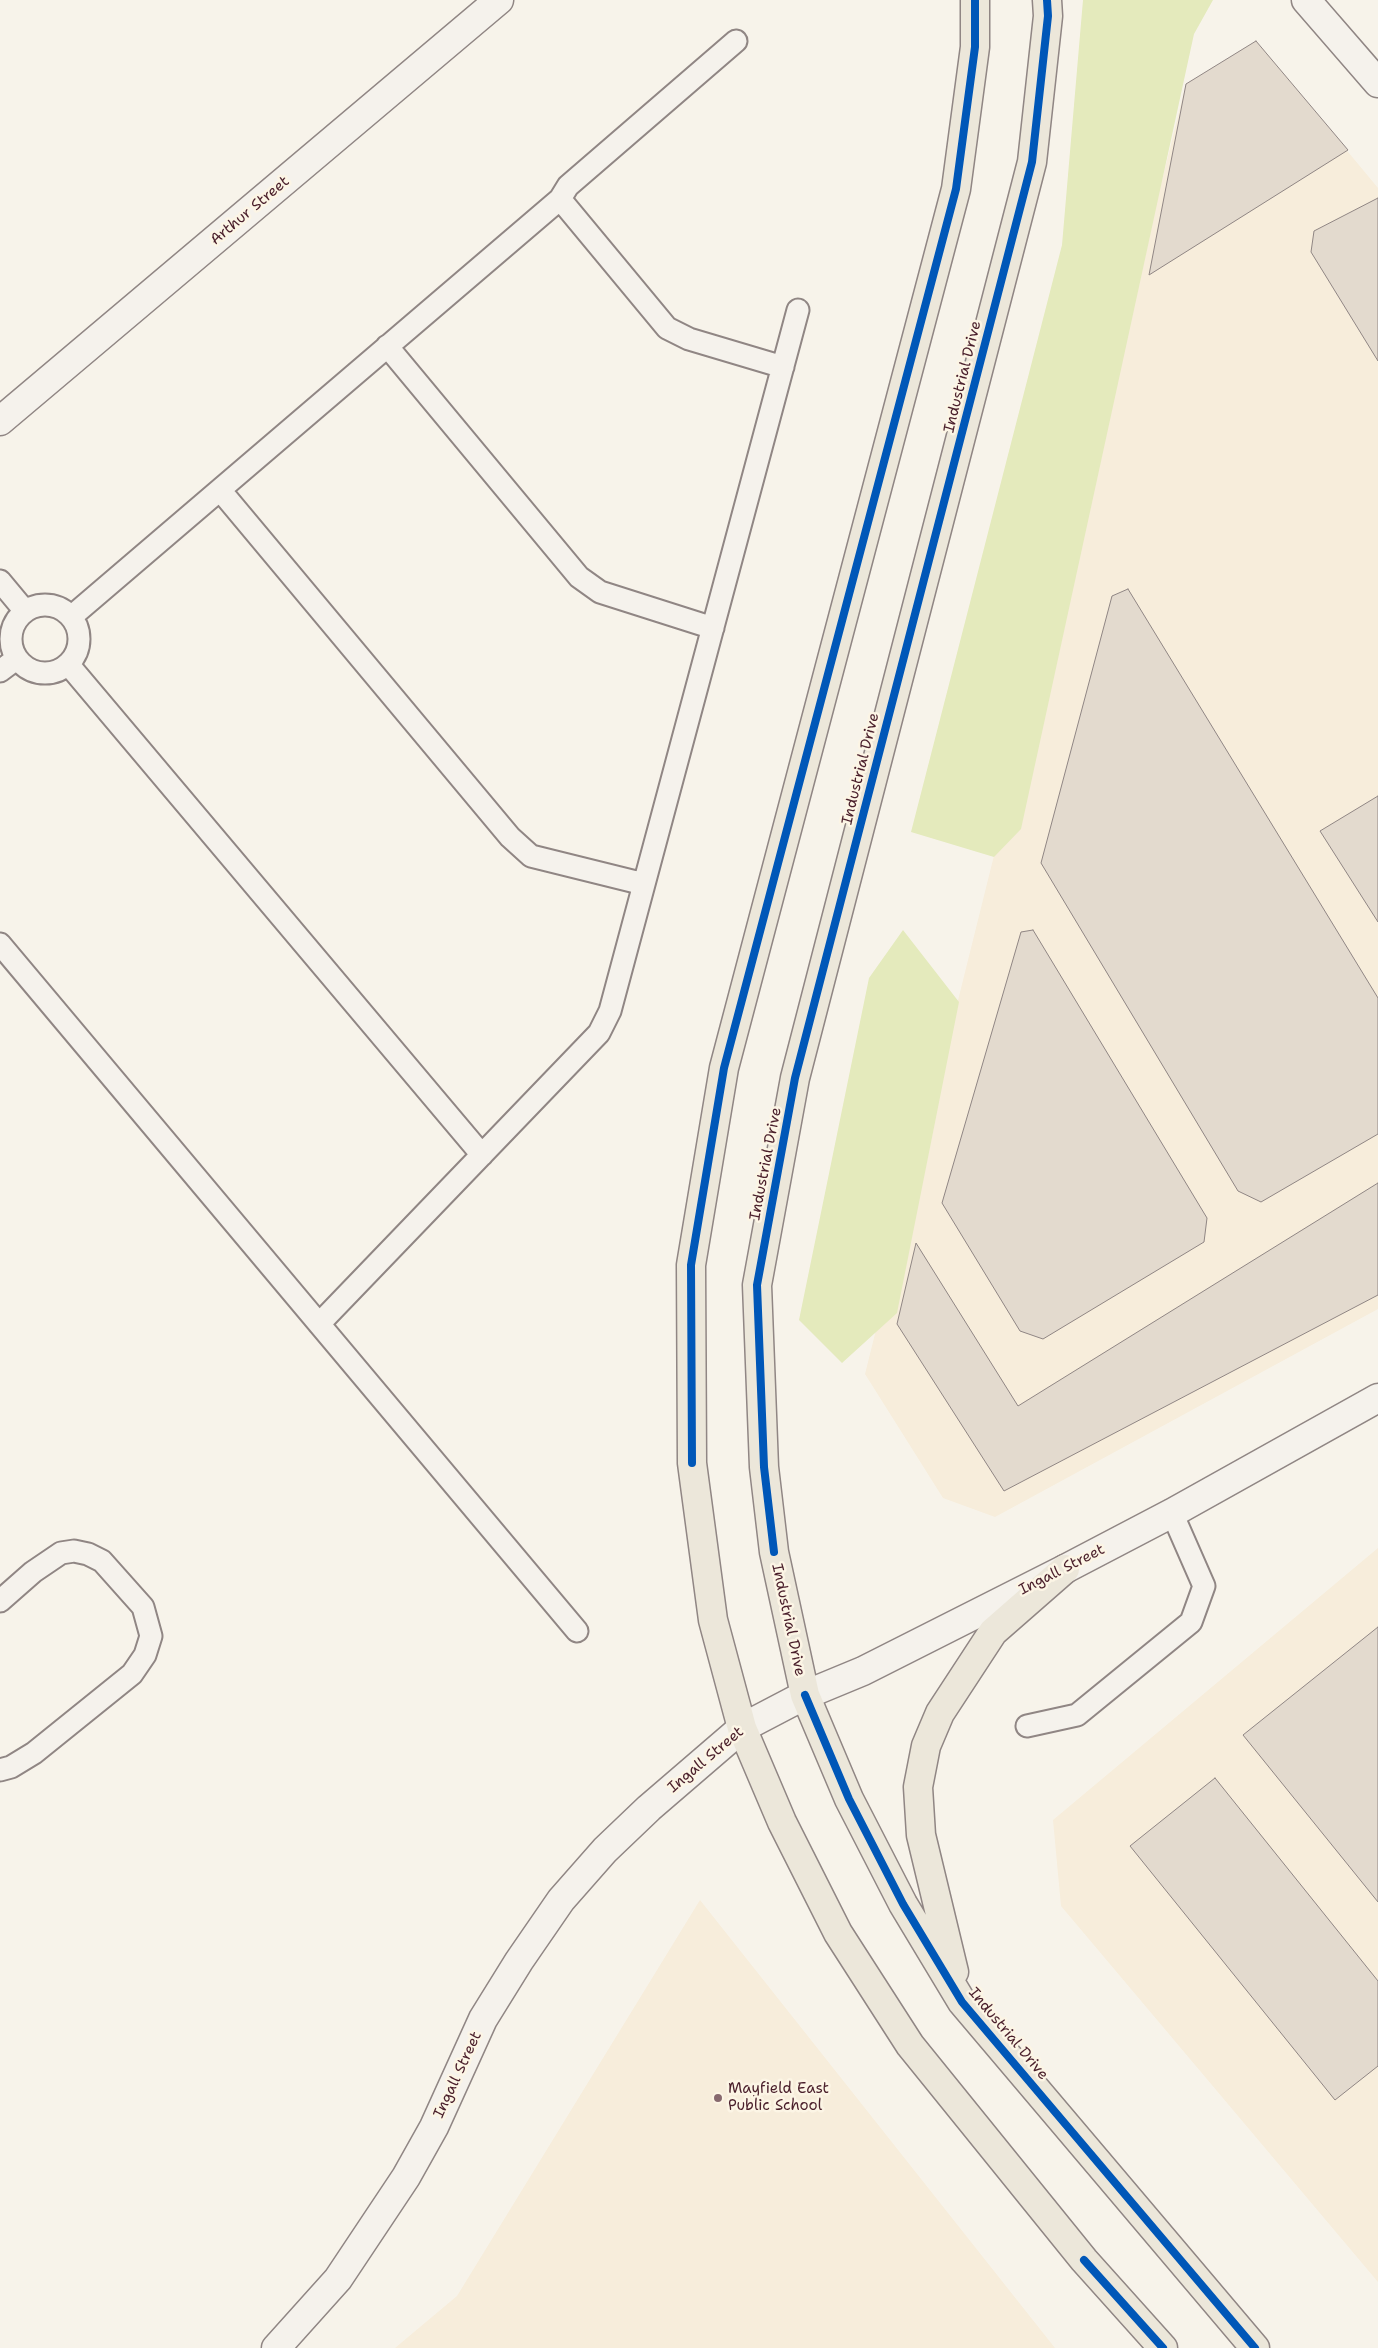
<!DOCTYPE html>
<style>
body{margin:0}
canvas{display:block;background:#f7f3ea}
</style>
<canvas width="1378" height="2348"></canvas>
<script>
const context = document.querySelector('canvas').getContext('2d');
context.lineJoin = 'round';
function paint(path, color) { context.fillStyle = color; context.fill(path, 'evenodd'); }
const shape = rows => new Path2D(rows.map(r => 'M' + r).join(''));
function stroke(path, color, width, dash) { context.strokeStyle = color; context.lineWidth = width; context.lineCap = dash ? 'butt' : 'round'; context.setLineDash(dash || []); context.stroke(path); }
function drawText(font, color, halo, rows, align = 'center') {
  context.font = font + ' "Shantell Sans",sans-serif'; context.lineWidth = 5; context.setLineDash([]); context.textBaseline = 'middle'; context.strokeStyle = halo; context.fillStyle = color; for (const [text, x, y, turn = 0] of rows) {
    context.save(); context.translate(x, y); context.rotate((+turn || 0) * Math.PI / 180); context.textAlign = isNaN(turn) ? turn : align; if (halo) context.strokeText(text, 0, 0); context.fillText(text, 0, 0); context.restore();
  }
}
const built = shape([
 [1256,41,1378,188,1378,1309,995,1517,943,1498,865,1374,1186,84],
 [1378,1548,1378,2282,1061,1906,1053,1820],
 [700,1900,1055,2348,395,2348,457,2296]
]);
const green = shape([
 [1083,0,1213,0,1194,34,1021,829,994,857,911,832,1062,245],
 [903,930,959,1002,897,1313,842,1363,799,1320,869,978]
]);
const building = shape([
 [1256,41,1348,150,1149,275,1186,84,1256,41],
 [1378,198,1378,361,1311,252,1314,231,1378,198],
 [1128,589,1378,998,1378,1134,1261,1202,1238,1191,1041,863,1112,596,1128,589],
 [1378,796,1378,922,1320,831,1378,796],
 [1033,930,1207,1218,1204,1242,1043,1339,1020,1331,942,1203,1021,932,1033,930],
 [1378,1183,1378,1295,1004,1491,897,1324,916,1243,1018,1406,1378,1183],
 [1378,1627,1378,1902,1243,1735,1378,1627],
 [1215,1778,1378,1981,1378,2066,1335,2100,1130,1846,1215,1778]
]);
const lane = shape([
 [560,199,667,328,689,339,783,367],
 [387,346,579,577,600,592,713,628],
 [220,490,510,837,531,856,644,884],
 [0,581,25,611],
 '11 639a34 34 0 1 1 68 0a34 34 0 1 1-68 0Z',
 [71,617,560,199,568,186,736,41],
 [68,664,482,1155],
 [0,671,16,659],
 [0,944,577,1631],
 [319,1324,599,1033,610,1011,798,310],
 [0,1601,33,1572,61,1553,74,1551,88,1554,102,1561,143,1607,151,1636,145,1655,132,1674,34,1753,11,1767,0,1770],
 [1027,1726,1077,1715,1191,1622,1204,1586,1172,1513]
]);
const street = shape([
 [1306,0,1378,83],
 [0,421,499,0],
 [805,1695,863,1671,1065,1569,1172,1513,1378,1398]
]);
const secondary = shape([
 [276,2348,338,2279,406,2177,434,2127,483,2019,519,1961,561,1900,605,1850,649,1808,742,1728,805,1695]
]);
const highway = shape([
 [975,0,975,47,956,189,724,1068,691,1265,692,1463,713,1620,742,1728,782,1822,838,1933,910,2045,1084,2260,1163,2348],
 [1047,0,1048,16,1032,162,795,1078,757,1285,764,1467,774,1552,805,1695,849,1799,903,1904,962,2002,1255,2348],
 [954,1972,921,1835,918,1787,926,1746,940,1713,993,1632,1065,1569]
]);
const cycleway = shape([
 [692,1463,691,1265,724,1068,956,189,975,47,975,0],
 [774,1552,764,1467,757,1285,795,1078,1032,162,1048,16,1047,0],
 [805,1695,849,1799,903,1904,962,2002,1255,2348],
 [1084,2260,1163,2348]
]);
const markers = [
 [718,2098,5,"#87696e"]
];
const streetNames = [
 ["Arthur Street",250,211,-40],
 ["Industrial Drive",963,377,-76],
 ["Industrial Drive",861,769,-76],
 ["Industrial Drive",766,1164,-79],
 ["Ingall Street",1062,1570,-27],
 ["Industrial Drive",788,1620,78],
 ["Ingall Street",706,1760,-40],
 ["Industrial Drive",1008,2034,50],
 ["Ingall Street",458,2075,-65]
];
const poiNames = [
 ["Mayfield East",728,2089],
 ["Public School",728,2106]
];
paint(built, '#f7eddb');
paint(green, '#e4eabc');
paint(building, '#e3dace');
stroke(building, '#908684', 1);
stroke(lane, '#908684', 25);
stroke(street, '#908684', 31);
stroke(secondary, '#908684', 31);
stroke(highway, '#908684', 31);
stroke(lane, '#f5f2ec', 21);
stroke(street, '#f5f2ec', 28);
stroke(secondary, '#f5f2ec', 28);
stroke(highway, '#ece7da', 28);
stroke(cycleway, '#0057b8', 8);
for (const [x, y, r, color] of markers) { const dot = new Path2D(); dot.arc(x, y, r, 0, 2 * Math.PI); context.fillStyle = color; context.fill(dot); stroke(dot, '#fcf5e5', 2); }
drawText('15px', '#4a1f2b', '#fcf5e5', streetNames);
drawText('15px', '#4a1f2b', '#fcf5e5', poiNames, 'left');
</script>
